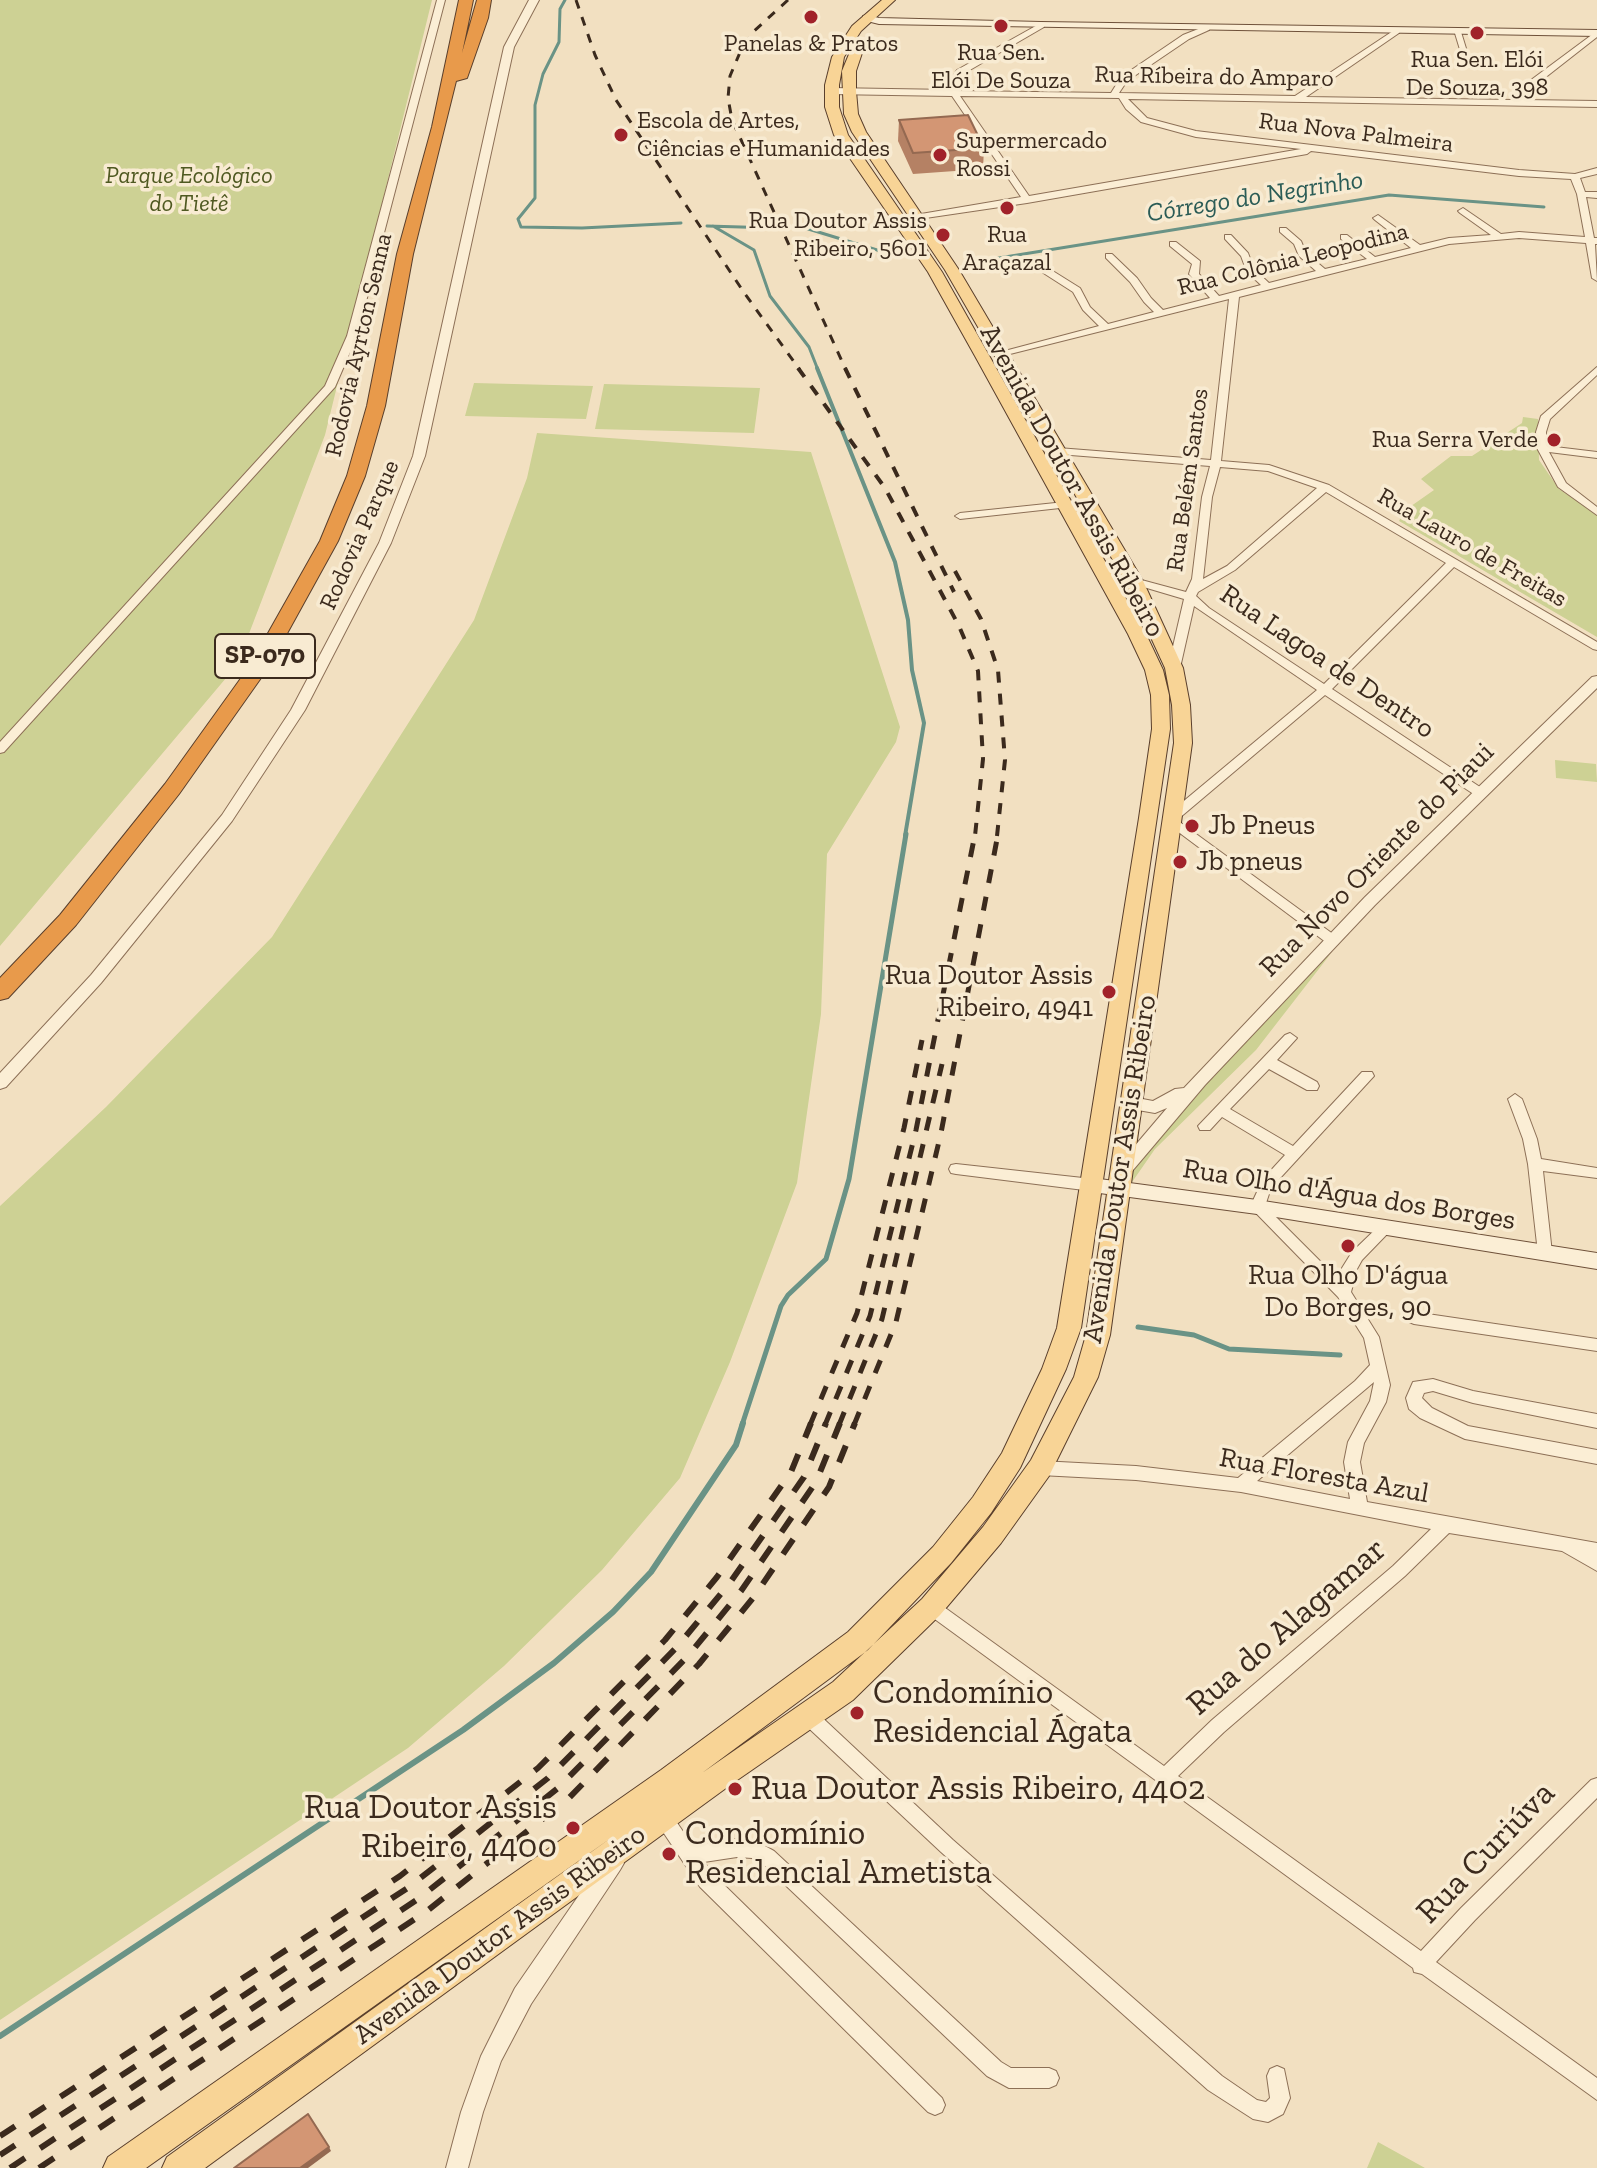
<!DOCTYPE html>
<meta charset="utf-8">
<style>
body{margin:0}
canvas{display:block;background:#f2e0c1}
</style>
<canvas width="1597" height="2168"></canvas>
<script>
const context = document.querySelector('canvas').getContext('2d');
context.lineJoin = 'round';
function paint(path, color) { context.fillStyle = color; context.fill(path, 'evenodd'); }
const shape = rows => new Path2D(rows.map(r => 'M' + r).join(''));
function stroke(path, color, width, dash) { context.strokeStyle = color; context.lineWidth = width; context.lineCap = dash ? 'butt' : 'round'; context.setLineDash(dash || []); context.stroke(path); }
function drawText(font, color, halo, rows, align = 'center') {
  context.font = font + ' "Zilla Slab",serif'; context.lineWidth = 7; context.setLineDash([]); context.textBaseline = 'middle'; context.strokeStyle = halo; context.fillStyle = color; for (const [text, x, y, turn = 0] of rows) {
    context.save(); context.translate(x, y); context.rotate((+turn || 0) * Math.PI / 180); context.textAlign = isNaN(turn) ? turn : align; if (halo) context.strokeText(text, 0, 0); context.fillText(text, 0, 0); context.restore();
  }
}
const green = shape([
 [0,0,432,0,325,435,237,665,0,946],
 [474,383,593,386,586,419,465,416],
 [604,384,760,388,754,433,595,429],
 [1523,417,1538,419,1539,460,1559,489,1597,514,1597,637,1399,521,1404,511,1434,490,1421,479,1451,456,1472,456,1522,423],
 [537,433,811,452,900,727,896,742,827,854,821,1014,797,1183,730,1362,680,1478,602,1570,504,1666,408,1748,0,2020,0,1206,106,1107,272,937,474,620,527,478],
 [1555,760,1596,764,1597,782,1556,778],
 [1332,952,1256,1050,1155,1149,1130,1185,1135,1147,1156,1131],
 [1378,2142,1425,2168,1367,2168]
]);
const streamFar3 = shape([
 [565,0,560,9,559,42,543,74,535,105,535,198,518,219,521,227,582,228,681,223],
 [707,226,775,228],
 [713,226,754,250,770,296,809,347,818,370],
 [805,228,887,253],
 [974,262,1389,195,1544,207]
]);
const streamFar2 = shape([
 [817,368,895,562,908,620,912,670,924,723,905,836]
]);
const streamFar1 = shape([
 [1138,1327,1194,1335,1229,1349,1340,1355],
 [742,1425,781,1306,788,1295,826,1259,849,1179,906,834]
]);
const stream = shape([
 [0,2036,463,1730,554,1663,613,1612,651,1572,736,1445,743,1423]
]);
const minor = shape([
 [437,0,445,0,357,336,335,387,4,752,0,753,0,742,325,386,347,336,437,0],
 [1041,23,1044,23,1044,27,963,74,958,81,958,91,1111,93,1121,77,1183,35,1206,26,1210,28,1209,30,1189,39,1127,81,1119,93,1295,96,1396,29,1400,31,1399,33,1306,97,1515,100,1531,80,1597,31,1597,37,1537,84,1524,100,1597,101,1597,107,1128,99,1147,118,1196,131,1519,170,1575,174,1597,168,1597,174,1580,178,1585,192,1597,192,1597,198,1586,197,1594,238,1597,238,1597,244,1595,244,1597,281,1592,278,1586,243,1519,238,1449,244,1239,297,1221,461,1269,465,1329,485,1597,642,1597,650,1593,649,1454,567,1332,689,1483,789,1485,792,1483,795,1475,795,1325,695,1177,820,1337,937,1339,940,1337,943,1327,943,1165,822,1167,815,1317,690,1194,606,1180,668,1174,672,1168,668,1184,599,1130,583,1128,581,1134,578,1186,592,1192,579,1202,497,1210,466,1058,454,1053,451,1058,448,1211,460,1229,299,1002,356,997,353,1099,326,1083,310,1073,292,1034,267,1034,263,1040,263,1080,288,1090,307,1108,324,1154,312,1144,302,1130,282,1106,258,1106,254,1112,254,1137,278,1151,298,1163,310,1210,298,1189,274,1192,264,1170,246,1170,242,1176,242,1200,261,1199,274,1219,296,1261,285,1247,272,1241,256,1225,239,1225,235,1231,235,1248,253,1254,269,1269,283,1316,271,1299,256,1294,244,1280,232,1280,228,1286,228,1301,241,1306,253,1325,269,1367,259,1341,239,1341,235,1347,235,1375,257,1411,248,1375,220,1373,218,1378,215,1420,245,1449,238,1491,235,1460,213,1458,211,1463,208,1501,234,1519,232,1585,237,1577,194,1571,179,1519,176,1311,151,1307,154,1027,203,912,220,912,216,915,215,1021,197,952,96,831,94,827,91,831,88,950,90,950,81,957,70,1041,23],
 [960,96,1119,98,1126,109,1141,122,1196,137,1301,149,1029,196,960,96],
 [1220,467,1268,471,1317,488,1227,566,1203,579,1212,497,1220,467],
 [1326,492,1446,563,1324,684,1209,608,1196,596,1198,592,1235,570,1326,492],
 [1454,30,1461,32,1472,68,1465,66,1454,30],
 [1597,367,1597,375,1550,419,1546,432,1547,446,1597,452,1597,458,1549,452,1566,483,1597,507,1597,515,1558,487,1537,448,1536,432,1541,416,1597,367],
 [1065,502,1069,503,1069,507,960,519,955,516,960,513,1065,502],
 [1290,1033,1297,1038,1277,1060,1317,1082,1319,1086,1317,1090,1307,1090,1269,1069,1230,1109,1293,1146,1362,1072,1372,1072,1374,1076,1271,1188,1265,1206,1339,1280,1342,1268,1352,1252,1382,1223,1387,1221,1392,1223,1394,1227,1362,1260,1357,1269,1351,1292,1379,1337,1390,1385,1386,1402,1364,1443,1360,1462,1367,1502,1597,1543,1597,1571,1562,1551,1449,1533,1405,1576,1224,1732,1178,1776,1421,1951,1461,1908,1591,1780,1597,1778,1597,1798,1475,1920,1436,1962,1597,2078,1597,2100,1422,1974,1414,1972,1413,1968,925,1612,923,1607,925,1602,931,1600,937,1602,1164,1766,1212,1720,1393,1566,1431,1529,1241,1492,1136,1480,1040,1475,1034,1473,1032,1468,1034,1463,1040,1461,1136,1466,1238,1478,1355,1381,1370,1365,1364,1338,1338,1297,1250,1207,1263,1179,1285,1155,1222,1117,1210,1130,1200,1130,1198,1126,1285,1035,1290,1033],
 [1374,1382,1370,1401,1348,1442,1344,1462,1350,1499,1257,1481,1374,1382],
 [1515,1094,1522,1099,1537,1139,1541,1159,1597,1168,1597,1178,1543,1171,1552,1253,1550,1257,1545,1259,1540,1257,1538,1253,1528,1164,1523,1139,1508,1099,1515,1094],
 [956,1164,1092,1179,1097,1181,1099,1185,1097,1189,1092,1191,956,1174,951,1173,949,1169,951,1165,956,1164],
 [1414,1312,1597,1339,1597,1351,1414,1324,1409,1322,1406,1318,1409,1314,1414,1312],
 [1433,1379,1473,1391,1597,1414,1597,1428,1473,1403,1433,1391,1424,1393,1422,1398,1432,1408,1468,1426,1597,1450,1597,1464,1465,1439,1420,1418,1409,1409,1406,1398,1413,1382,1433,1379],
 [807,1707,813,1709,953,1840,1222,2076,1257,2100,1266,2102,1270,2098,1267,2076,1270,2069,1277,2066,1284,2069,1290,2098,1283,2114,1268,2122,1253,2119,1208,2090,941,1852,801,1721,798,1715,801,1709,807,1707],
 [663,1808,669,1811,693,1846,737,1839,754,1840,774,1851,1001,2062,1011,2068,1049,2068,1056,2071,1059,2078,1056,2085,1049,2088,1009,2088,987,2076,762,1863,752,1858,737,1857,704,1862,714,1875,942,2098,945,2105,942,2112,935,2115,928,2112,700,1887,657,1823,654,1817,657,1811,663,1808]
]);
const tertiary = shape([
 [529,0,539,0,514,47,425,456,391,543,305,710,232,821,101,983,6,1087,0,1089,0,1073,91,975,222,815,291,710,379,543,413,456,504,47,529,0],
 [1597,676,1597,688,1375,905,1205,1085,1128,1176,1116,1176,1114,1172,1116,1168,1167,1108,1155,1113,1132,1109,1124,1103,1126,1099,1132,1097,1153,1101,1175,1089,1184,1088,1365,897,1592,677,1597,676],
 [613,1853,620,1856,624,1863,620,1870,531,2004,501,2061,483,2112,468,2168,446,2168,461,2112,481,2056,515,1988,606,1856,613,1853]
]);
const secondary = shape([
 [867,15,879,18,1041,22,1597,30,1597,36,879,24,863,20,863,16,867,15],
 [1092,1178,1257,1200,1597,1253,1597,1269,1257,1214,1092,1192,1085,1190,1083,1185,1085,1180,1092,1178]
]);
const primary = shape([
 [882,0,895,0,861,31,844,57,839,85,839,107,848,135,942,272,1146,634,1163,670,1169,695,1170,729,1081,1328,1066,1369,1020,1468,991,1513,951,1563,868,1650,702,1773,833,1682,922,1599,983,1527,1031,1460,1074,1377,1086,1335,1174,743,1172,705,1165,668,1125,581,945,270,852,132,844,114,842,71,852,47,858,43,864,47,856,71,856,91,858,114,866,132,959,270,1143,581,1183,668,1190,705,1192,743,1110,1335,1098,1377,1049,1476,1001,1543,940,1615,853,1700,733,1783,205,2168,162,2168,167,2157,615,1835,146,2168,103,2168,108,2157,661,1770,848,1632,933,1547,973,1497,1002,1453,1042,1369,1057,1328,1139,818,1152,729,1151,695,1145,670,1128,634,975,356,928,272,834,135,825,107,825,85,832,57,852,26,882,0]
]);
const motorway = shape([
 [459,0,473,0,462,53,477,0,491,0,488,18,467,78,456,81,413,254,385,406,365,476,338,541,268,668,179,794,76,925,8,998,0,1000,0,978,60,915,165,784,249,667,320,541,347,476,367,406,397,254,432,127,459,0]
]);
const railFar3 = shape([
 [576,0,595,55,616,100,745,294,800,370],
 [788,0,753,32,741,50,730,76,728,98,732,120,846,370]
]);
const railFar2 = shape([
 [798,368,885,488,959,626,978,671,983,759,975,836],
 [845,368,954,592],
 [955,571,981,619,998,670,1005,760,997,836]
]);
const railFar1 = shape([
 [810,1425,857,1313,904,1128,922,1040],
 [825,1425,870,1316,916,1130,975,834],
 [839,1425,882,1319,942,1064],
 [854,1425,896,1322,941,1133,998,834]
]);
const rail = shape([
 [0,2136,400,1876,538,1768,665,1640,717,1577,791,1472,811,1423],
 [0,2155,409,1887,548,1778,676,1648,729,1584,804,1477,826,1423],
 [10,2168,418,1899,558,1788,688,1656,741,1591,816,1482,840,1423],
 [39,2168,427,1911,569,1798,699,1664,753,1598,829,1487,855,1423]
]);
const wall = shape([
 [899,120,984,148,983,169,913,174,898,141]
]);
const shadedWall = shape([
 [329,2147,331,2151,308,2168,300,2168]
]);
const building = shape([
 [968,115,984,148,913,153,899,120,968,115],
 [308,2114,329,2147,300,2168,234,2168,308,2114]
]);
const markers = [
 [811,17,8,"#a1222a"],
 [1001,26,8,"#a1222a"],
 [1477,33,8,"#a1222a"],
 [621,135,8,"#a1222a"],
 [940,155,8,"#a1222a"],
 [1007,208,8,"#a1222a"],
 [943,235,8,"#a1222a"],
 [1554,440,8,"#a1222a"],
 [1192,826,8,"#a1222a"],
 [1180,862,8,"#a1222a"],
 [1109,992,8,"#a1222a"],
 [1348,1246,8,"#a1222a"],
 [857,1713,8,"#a1222a"],
 [735,1789,8,"#a1222a"],
 [573,1828,8,"#a1222a"],
 [669,1854,8,"#a1222a"]
];
const farPoinames = [
 ["Panelas & Pratos",811,44],
 ["Rua Sen.",1001,53],
 ["Elói De Souza",1001,81],
 ["Rua Sen. Elói",1477,60],
 ["De Souza, 398",1477,88],
 ["Escola de Artes,",637,121,"left"],
 ["Ciências e Humanidades",637,149,"left"],
 ["Supermercado",956,141,"left"],
 ["Rossi",956,169,"left"],
 ["Rua Doutor Assis",927,221,"right"],
 ["Ribeiro, 5601",927,249,"right"],
 ["Rua",1007,235],
 ["Araçazal",1007,263],
 ["Rua Serra Verde",1538,440,"right"]
];
const farStreetnames = [
 ["Rua Ríbeira do Amparo",1214,77,1],
 ["Rua Nova Palmeira",1356,133,7],
 ["Rua Colônia Leopodina",1293,260,-14],
 ["Rodovia Ayrton Senna",359,345,-77],
 ["Rua Belém Santos",1188,480,-82],
 ["Rodovia Parque",360,535,-66],
 ["Rua Lauro de Freitas",1472,548,30]
];
const farParknames = [
 ["Parque Ecológico",189,176],
 ["do Tietê",189,204]
];
const farWaternames = [
 ["Córrego do Negrinho",1255,197,-9]
];
const shields = [
 [265,656,100]
];
const shieldNames = [
 ["SP-070",265,656]
];
const streetNames = [
 ["Avenida Doutor Assis Ribeiro",1072,481,61],
 ["Rua Lagoa de Dentro",1327,662,34],
 ["Rua Novo Oriente do Piaui",1377,860,-45],
 ["Avenida Doutor Assis Ribeiro",1120,1169,-81],
 ["Rua Olho d'Água dos Borges",1349,1195,9],
 ["Rua Floresta Azul",1324,1476,10],
 ["Avenida Doutor Assis Ribeiro",500,1935,-36]
];
const poiNames = [
 ["Jb Pneus",1208,826],
 ["Jb pneus",1196,862],
 ["Rua Doutor Assis",1093,976,"right"],
 ["Ribeiro, 4941",1093,1008,"right"],
 ["Rua Olho D'água",1348,1276,"center"],
 ["Do Borges, 90",1348,1308,"center"]
];
const nearStreetnames = [
 ["Rua do Alagamar",1287,1627,-41],
 ["Rua Curiúva",1486,1853,-46]
];
const nearPoinames = [
 ["Condomínio",873,1693],
 ["Residencial Ágata",873,1732],
 ["Rua Doutor Assis Ribeiro, 4402",751,1789],
 ["Rua Doutor Assis",557,1808,"right"],
 ["Ribeiro, 4400",557,1847,"right"],
 ["Condomínio",685,1834],
 ["Residencial Ametista",685,1873]
];
paint(green, '#cdd194');
stroke(streamFar3, '#6a9386', 3);
stroke(streamFar2, '#6a9386', 4);
stroke(streamFar1, '#6a9386', 5);
stroke(stream, '#6a9386', 6);
stroke(minor, '#8d7057', 2);
stroke(tertiary, '#8d7057', 2);
stroke(secondary, '#6f513a', 2);
stroke(primary, '#5a3f2c', 2);
stroke(motorway, '#5a3f2c', 2);
paint(minor, '#fbeed5');
paint(tertiary, '#fbeed5');
paint(secondary, '#fbeed5');
paint(primary, '#f8d496');
paint(motorway, '#e89a4b');
stroke(railFar3, '#3b2a1d', 3, [9, 9]);
stroke(railFar2, '#3b2a1d', 4, [11, 11]);
stroke(railFar1, '#3b2a1d', 5, [14, 14]);
stroke(rail, '#3b2a1d', 6, [18, 18]);
paint(wall, '#b58164');
paint(shadedWall, '#946951');
paint(building, '#d39674');
stroke(building, '#946951', 2);
for (const [x, y, r, color] of markers) { const dot = new Path2D(); dot.arc(x, y, r, 0, 2 * Math.PI); context.fillStyle = color; context.fill(dot); stroke(dot, '#f8ebd2', 3); }
drawText('24px', '#3b2a1d', '#f8ebd2', farPoinames);
drawText('24px', '#3b2a1d', '#f8ebd2', farStreetnames);
drawText('italic 24px', '#4f5921', '#f8ebd2', farParknames);
drawText('italic 26px', '#2b5c56', '#f8ebd2', farWaternames);
for (const [x, y, w] of shields) { const box = new Path2D(); box.roundRect(x - w / 2, y - 22, w, 44, 6); context.fillStyle = '#f8ebd2'; context.fill(box); stroke(box, '#3b2a1d', 2); }
drawText('bold 26px', '#3b2a1d', null, shieldNames);
drawText('28px', '#3b2a1d', '#f8ebd2', streetNames);
drawText('28px', '#3b2a1d', '#f8ebd2', poiNames, 'left');
drawText('34px', '#3b2a1d', '#f8ebd2', nearStreetnames);
drawText('34px', '#3b2a1d', '#f8ebd2', nearPoinames, 'left');
</script>
